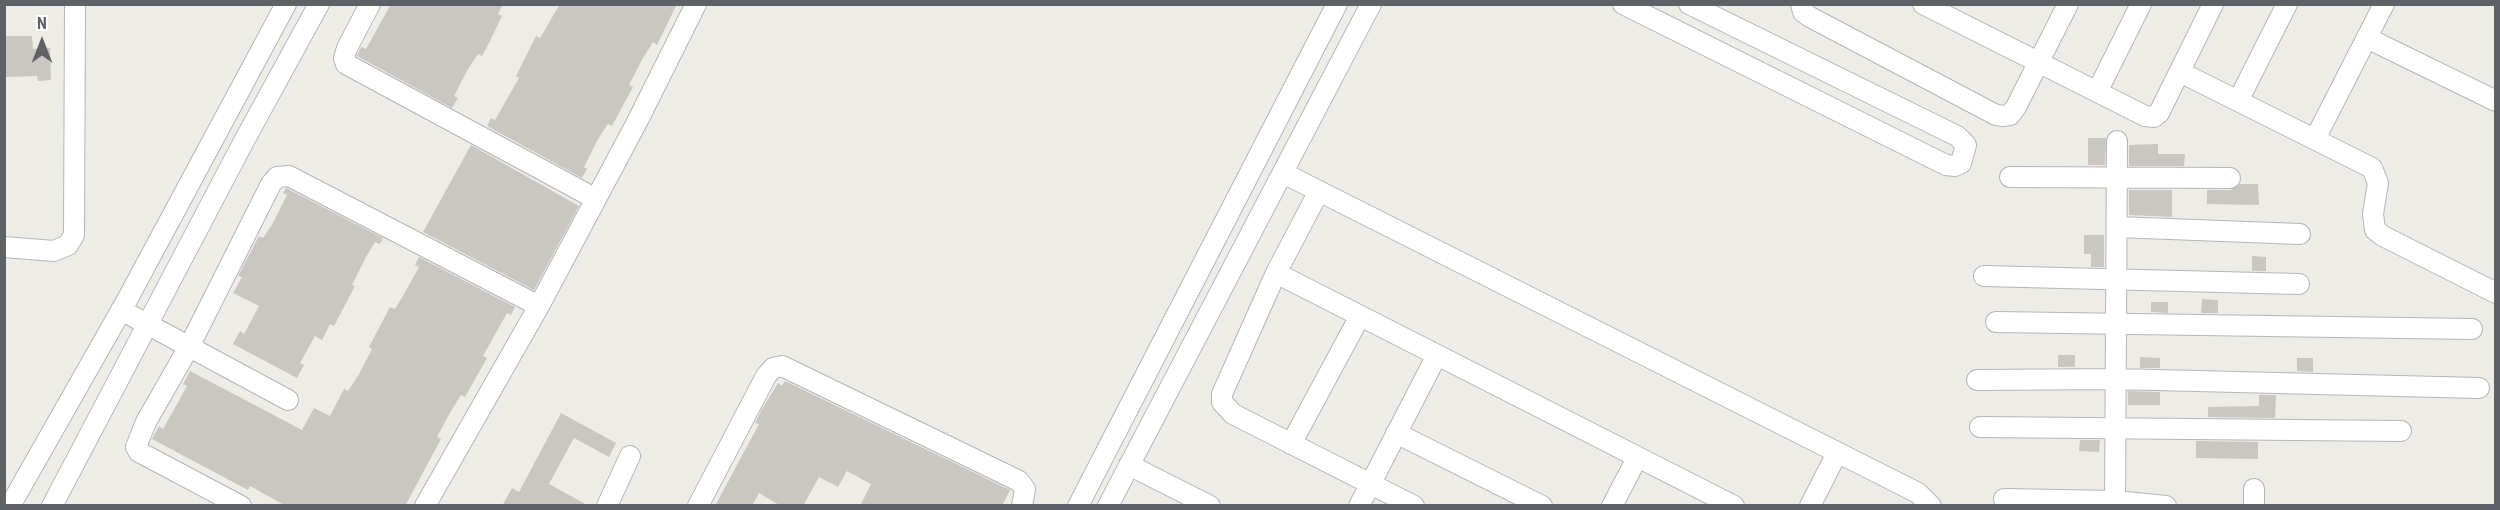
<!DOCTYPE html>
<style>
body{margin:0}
#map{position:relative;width:2500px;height:510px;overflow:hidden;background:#eeece6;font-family:"Roboto Condensed",sans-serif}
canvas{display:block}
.frame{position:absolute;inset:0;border:6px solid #5e6165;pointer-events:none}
.north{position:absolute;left:12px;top:12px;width:60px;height:60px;-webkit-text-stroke:4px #fff;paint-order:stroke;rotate:0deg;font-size:16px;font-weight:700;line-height:24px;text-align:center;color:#5e6165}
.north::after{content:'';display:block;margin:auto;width:21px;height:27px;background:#5e6165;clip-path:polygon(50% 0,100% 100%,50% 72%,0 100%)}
</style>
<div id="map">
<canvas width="2500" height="510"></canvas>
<div class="frame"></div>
<div class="north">N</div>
</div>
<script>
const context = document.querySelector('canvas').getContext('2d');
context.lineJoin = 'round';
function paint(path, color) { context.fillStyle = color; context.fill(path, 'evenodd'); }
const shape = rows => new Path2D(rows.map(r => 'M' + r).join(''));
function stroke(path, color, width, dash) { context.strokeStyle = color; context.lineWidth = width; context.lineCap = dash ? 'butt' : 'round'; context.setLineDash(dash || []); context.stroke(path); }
const building = shape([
 [391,4,503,4,498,14,502,16,489,43,482,56,478,54,468,69,454,96,458,98,452,108,357,56,361,47,366,49],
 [560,4,677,4,657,45,653,42,643,58,629,85,633,87,612,126,608,124,598,139,584,167,587,169,582,178,487,126,491,118,495,120,519,78,516,76,536,36,540,38],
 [4,36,32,36,33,49,50,48,51,80,38,81,37,76,4,77],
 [2088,138,2106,138,2105,165,2088,165],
 [2158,144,2158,154,2185,154,2184,166,2129,166,2129,145],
 [471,145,579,206,534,290,423,232],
 [2240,184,2258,184,2259,205,2207,204,2207,190,2231,190],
 [286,188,383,238,380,244,375,242,366,257,352,285,355,286,334,326,330,324,322,340,315,336,300,363,304,365,297,378,233,344,240,331,244,334,259,306,233,293,242,277,238,276,259,236,263,238,273,223,287,195,283,193],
 [2129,190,2172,190,2172,217,2129,215],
 [2084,235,2104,235,2104,267,2091,267,2091,254,2084,254],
 [2252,256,2266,257,2266,271,2252,271],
 [419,257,515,307,511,315,507,313,498,329,483,356,487,358,465,397,461,395,451,411,437,437,441,439,405,506,286,506,250,486,248,490,152,439,159,426,163,429,172,413,187,386,183,384,190,371,302,430,314,408,330,416,344,389,348,391,358,376,372,349,369,347,390,307,395,309,404,294,419,267,415,265],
 [2202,299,2218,300,2218,313,2201,313],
 [2151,302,2168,302,2168,313,2151,312],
 [2058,355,2075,355,2075,367,2058,367],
 [2140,357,2160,358,2160,368,2140,368],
 [2297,358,2313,358,2313,372,2297,371],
 [785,381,1010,490,1002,506,860,506,871,484,847,471,838,487,819,477,803,506,781,506,759,493,752,506,715,506,759,424,755,423,762,409,778,383,782,386],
 [2128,391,2160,392,2160,405,2128,405],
 [2259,395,2276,395,2275,418,2208,417,2208,407,2259,406],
 [561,413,616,443,609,457,574,438,549,484,589,506,502,506,512,488,519,492],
 [2080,440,2100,440,2099,452,2079,451],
 [2196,441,2258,442,2258,459,2196,458]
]);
const minor = shape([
 [370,4,347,48,344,58,346,64,596,199],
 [1623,4,1946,165,1955,166,1961,163,1966,145,1957,136,1689,4],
 [1801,4,1803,12,1810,17,1996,115,2003,116,2010,115,2016,107,2068,4],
 [1923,4,2145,116,2154,117,2159,113,2213,4],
 [2367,38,2496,101],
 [2180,72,2372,168,2378,183,2373,214,2375,230,2383,236,2496,293],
 [2097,92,2141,4],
 [2238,101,2287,4],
 [2315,139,2384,4],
 [1283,173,1918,493,1931,506],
 [2010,177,2230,178],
 [1319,191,1276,273,1222,394,1222,402,1233,414,1414,506],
 [2117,227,2300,234],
 [4,247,54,251,68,245,74,235,75,4],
 [1276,273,1734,506],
 [1984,276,2299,284],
 [121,310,288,400],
 [1996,322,2472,329],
 [1977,380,2115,379,2479,388],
 [1980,427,2401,431],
 [1396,433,1542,506],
 [1291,444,1360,316],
 [1129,465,1210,506],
 [2254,489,2254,506],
 [2004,499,2115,501,2166,506],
 [10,506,127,300,286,4],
 [52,506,244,141,319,4],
 [241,506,139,452,136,447,146,422,190,345,271,184,277,177,289,176,539,306],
 [425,506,539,306,637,122,696,4],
 [607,506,630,456],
 [698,506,766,376,773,368,782,366,1019,481,1025,489,1022,506],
 [1078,506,1337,4],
 [1108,506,1371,4],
 [1359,506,1437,355],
 [1612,506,1637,458],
 [1810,506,1837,453],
 [2115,506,2117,141]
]);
paint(building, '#cac7c3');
stroke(minor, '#b3b6b9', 22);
stroke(minor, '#fff', 20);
</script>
